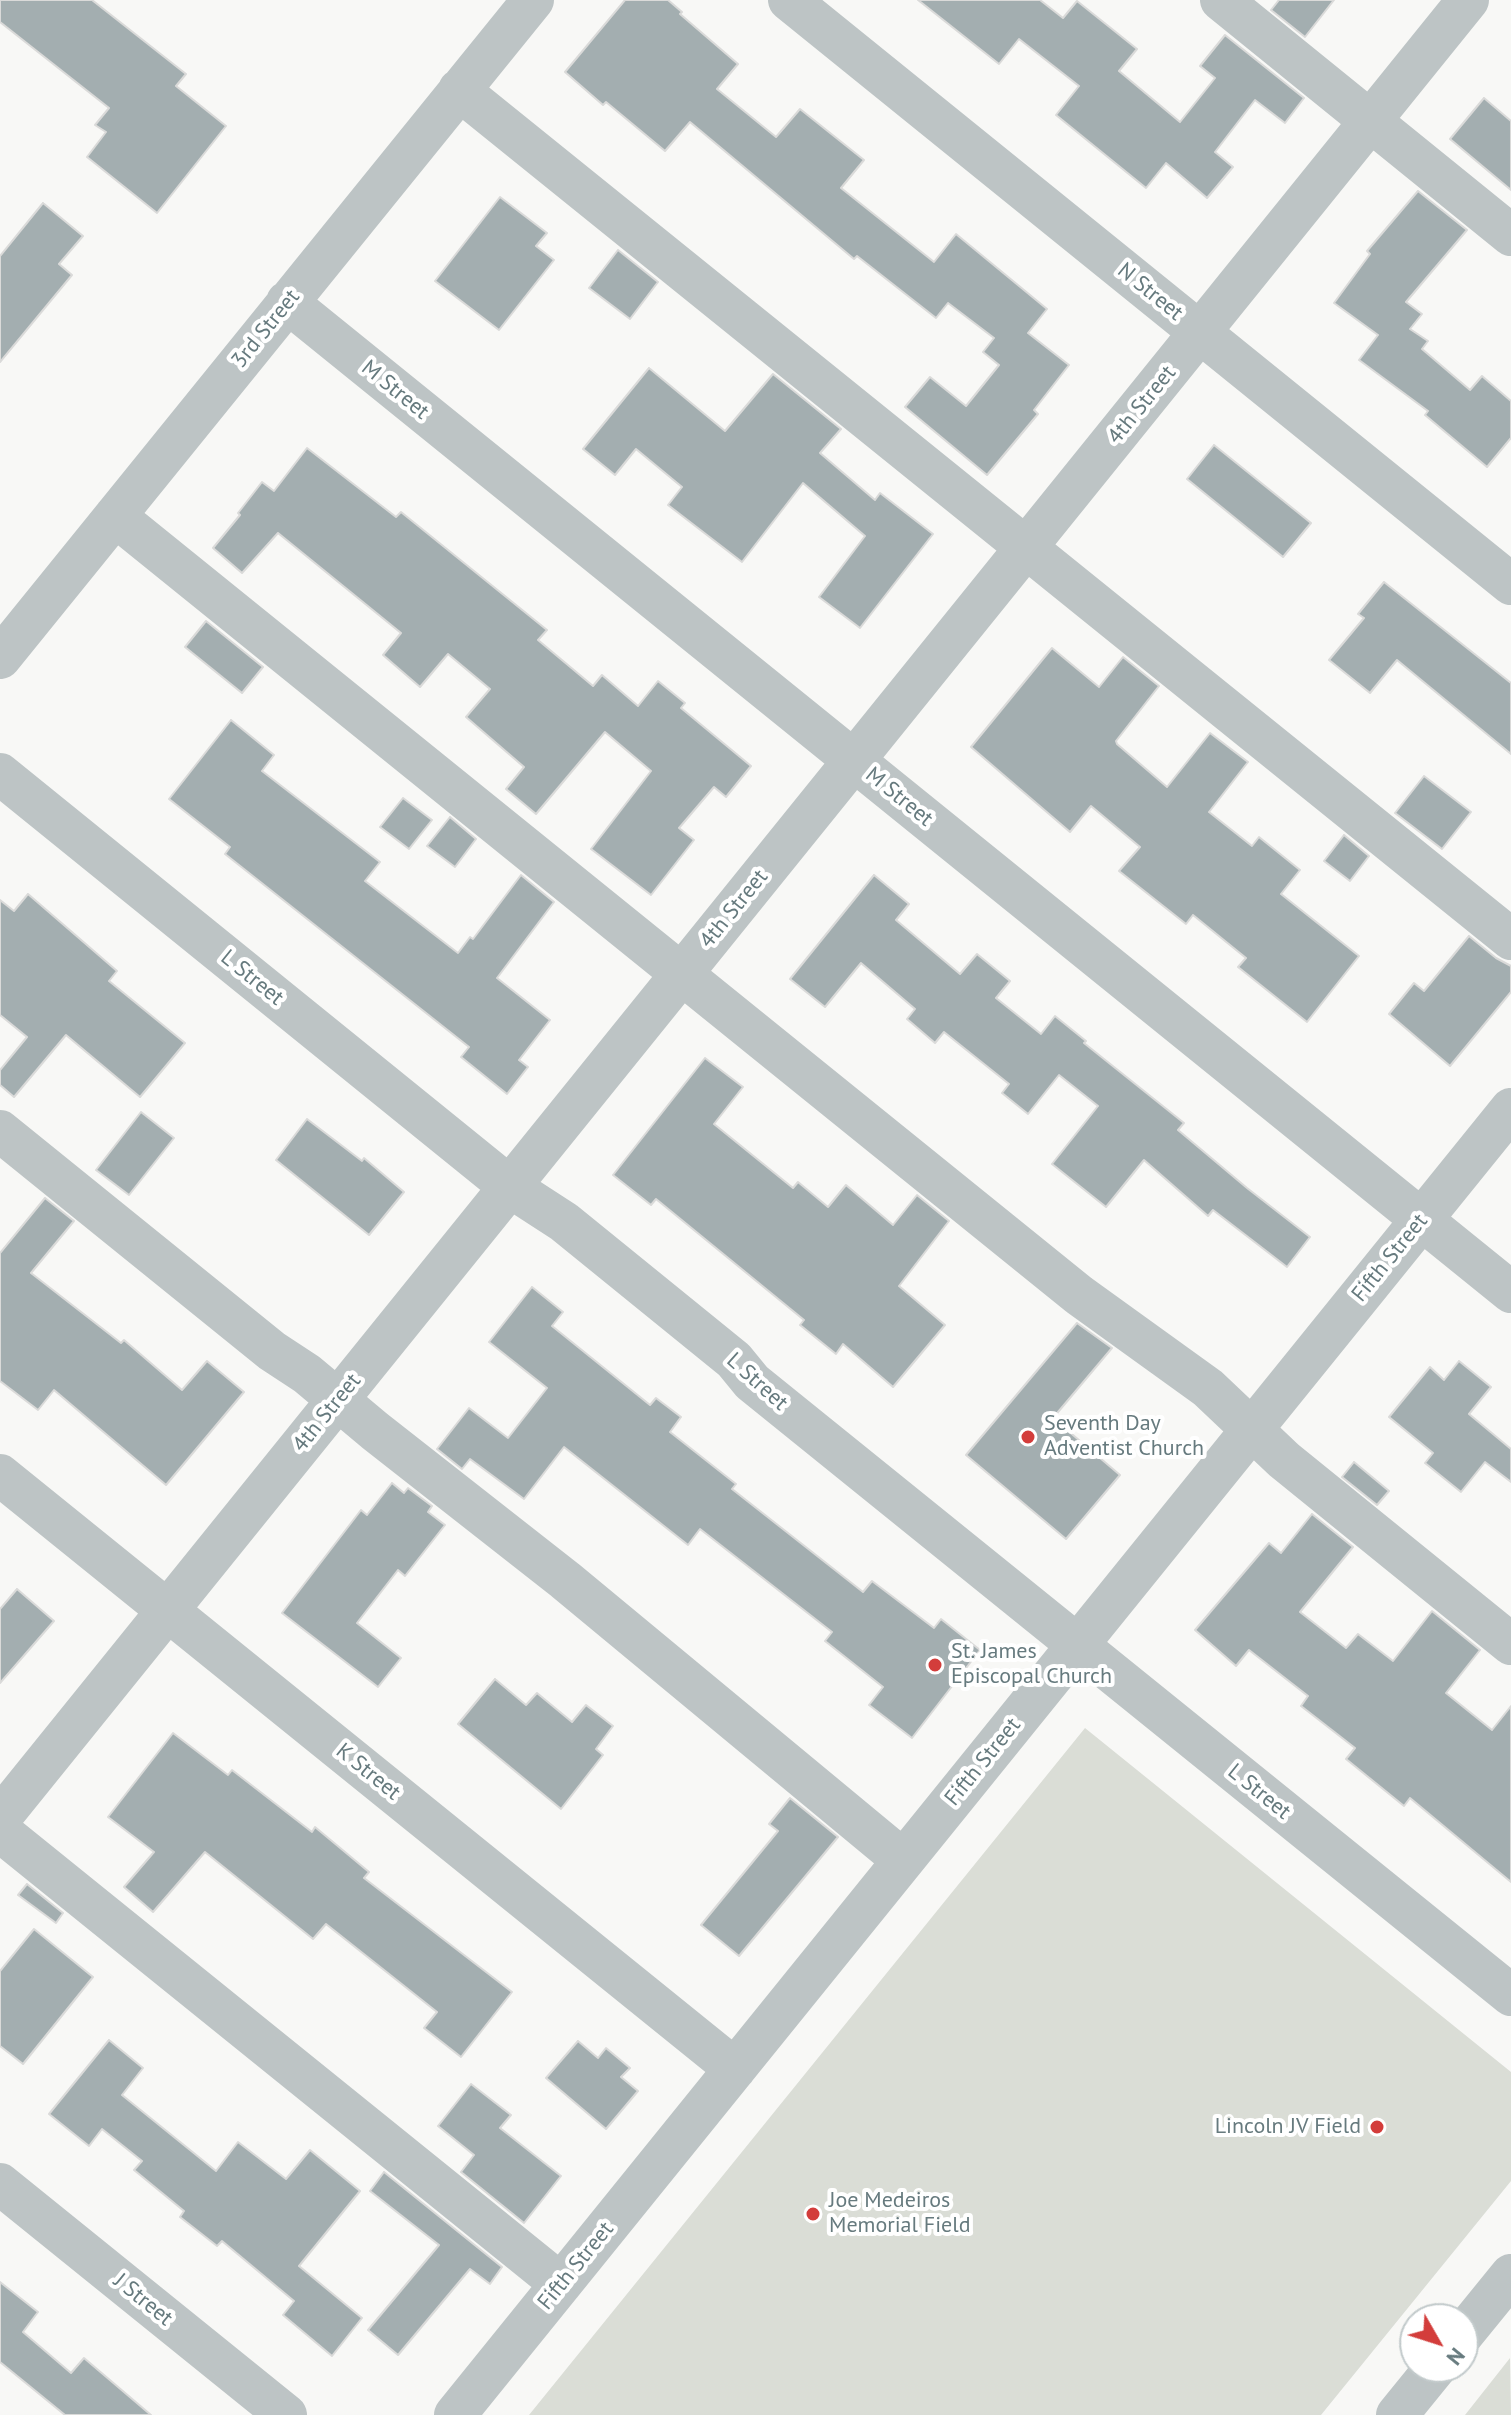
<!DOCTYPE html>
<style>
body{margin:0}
#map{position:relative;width:1511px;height:2415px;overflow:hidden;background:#f8f8f6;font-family:"PT Sans",sans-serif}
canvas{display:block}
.north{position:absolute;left:1399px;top:2303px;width:80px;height:80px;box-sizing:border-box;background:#fff;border:2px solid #c2cacb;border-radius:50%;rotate:129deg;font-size:22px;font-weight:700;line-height:32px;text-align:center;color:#667a7e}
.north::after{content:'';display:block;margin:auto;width:28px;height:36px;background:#d33d3b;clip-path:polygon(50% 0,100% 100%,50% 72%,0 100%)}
</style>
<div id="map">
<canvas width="1511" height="2415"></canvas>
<div class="north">N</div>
</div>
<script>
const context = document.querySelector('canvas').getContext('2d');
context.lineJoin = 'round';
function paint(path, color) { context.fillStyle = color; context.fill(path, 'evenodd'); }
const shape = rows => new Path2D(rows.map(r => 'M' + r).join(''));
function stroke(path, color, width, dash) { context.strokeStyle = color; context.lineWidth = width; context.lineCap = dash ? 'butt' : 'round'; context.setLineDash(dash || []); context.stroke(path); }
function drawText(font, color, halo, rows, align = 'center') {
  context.font = font + ' "PT Sans",sans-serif'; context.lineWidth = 8; context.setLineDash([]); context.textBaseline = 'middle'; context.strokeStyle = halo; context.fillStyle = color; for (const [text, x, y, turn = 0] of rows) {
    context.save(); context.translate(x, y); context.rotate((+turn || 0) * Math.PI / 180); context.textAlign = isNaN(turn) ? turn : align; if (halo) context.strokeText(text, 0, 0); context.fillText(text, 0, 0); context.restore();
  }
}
const green = shape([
 [1085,1728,1511,2072,1511,2181,1321,2415,529,2415],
 [1510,2358,1511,2415,1465,2415]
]);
const building = shape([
 [0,0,92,0,186,74,176,86,226,126,157,213,87,157,106,132,95,125,109,108,0,22,0,0],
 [625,0,668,0,682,12,680,14,738,64,717,89,776,137,800,109,864,160,841,188,934,262,956,234,1047,309,1028,333,1069,365,1034,410,1038,414,987,475,905,407,930,377,966,406,999,365,983,352,994,338,948,303,936,318,857,256,854,259,690,122,665,151,606,102,603,105,565,72,625,0],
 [918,0,1040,0,1063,18,1077,1,1137,49,1119,71,1180,122,1215,78,1200,66,1225,35,1304,98,1285,123,1255,100,1215,152,1233,167,1207,198,1166,163,1146,188,1056,115,1079,86,1019,39,999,64,918,0],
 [1279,0,1334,0,1305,37,1271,10,1279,0],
 [1484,98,1511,121,1511,190,1450,139,1484,98],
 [1418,191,1467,230,1406,302,1422,314,1410,329,1428,341,1422,349,1470,390,1482,376,1511,401,1511,438,1487,467,1425,415,1428,411,1359,360,1378,335,1334,303,1370,254,1367,251,1418,191],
 [500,197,547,233,536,246,554,260,499,330,435,281,500,197],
 [43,203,83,236,59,264,72,275,0,362,0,256,43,203],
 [618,250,658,282,630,319,589,288,618,250],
 [649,368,725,431,773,374,841,429,820,453,875,500,880,493,933,534,860,628,819,597,865,536,803,483,742,562,668,505,682,487,636,449,615,475,583,449,649,368],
 [1214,445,1311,523,1283,557,1187,479,1214,445],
 [307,448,396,517,401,512,547,630,538,640,593,686,602,675,638,706,658,681,685,703,681,708,751,766,726,797,714,787,679,828,694,840,651,895,591,849,651,771,605,732,536,814,506,789,524,767,466,717,490,689,448,654,420,687,383,655,401,633,278,533,242,573,213,548,240,515,238,513,262,482,274,491,307,448],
 [1384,582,1511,683,1511,754,1397,660,1370,693,1329,660,1364,618,1358,614,1384,582],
 [206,621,263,667,242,693,185,647,206,621],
 [1052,648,1099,687,1123,657,1159,686,1116,741,1117,744,1167,787,1210,733,1248,762,1209,812,1252,846,1259,837,1300,870,1281,894,1359,956,1307,1022,1238,967,1246,958,1193,915,1186,924,1119,871,1140,847,1091,806,1070,832,971,747,1052,648],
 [231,720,274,755,262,771,380,862,365,881,458,953,470,937,473,939,521,875,554,902,497,978,550,1020,519,1060,528,1067,507,1094,461,1057,469,1047,225,854,230,847,169,799,231,720],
 [1424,776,1471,812,1442,849,1395,813,1424,776],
 [403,798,432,820,409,849,380,827,403,798],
 [450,817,476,839,455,867,427,846,450,817],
 [1344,835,1369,856,1350,881,1324,861,1344,835],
 [874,875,909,904,896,920,960,974,977,954,1010,981,996,998,1041,1034,1055,1016,1086,1041,1084,1043,1184,1123,1178,1130,1247,1188,1310,1237,1287,1267,1213,1210,1208,1216,1144,1160,1106,1207,1052,1164,1098,1106,1059,1075,1028,1114,1002,1093,1009,1084,944,1032,935,1043,907,1019,915,1009,861,963,825,1007,790,979,874,875],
 [28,894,117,971,109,981,185,1043,140,1097,66,1035,14,1097,0,1085,0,1070,27,1037,0,1015,0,900,14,911,28,894],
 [1469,936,1496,958,1511,966,1511,992,1450,1066,1389,1014,1414,983,1424,991,1469,936],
 [705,1058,743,1087,714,1124,793,1188,798,1182,828,1207,846,1185,893,1225,917,1195,949,1221,899,1286,945,1325,893,1387,843,1344,836,1354,800,1325,804,1320,656,1199,651,1205,613,1175,705,1058],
 [141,1112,174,1138,129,1195,96,1170,141,1112],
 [307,1119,362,1161,364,1158,404,1192,369,1235,276,1160,307,1119],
 [45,1198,74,1221,31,1273,121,1343,124,1340,182,1390,207,1361,244,1392,166,1485,54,1390,38,1410,0,1381,0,1253,45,1198],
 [532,1287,563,1312,552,1326,650,1405,656,1398,681,1417,670,1432,736,1484,732,1489,863,1592,872,1581,934,1628,941,1619,980,1650,912,1738,869,1705,883,1687,825,1641,832,1632,700,1529,688,1545,564,1447,524,1499,470,1459,462,1469,437,1449,469,1408,508,1438,547,1388,489,1342,532,1287],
 [1077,1323,1112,1348,1053,1418,1120,1475,1066,1539,966,1455,1077,1323],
 [1459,1361,1491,1387,1469,1414,1511,1449,1511,1482,1485,1462,1461,1492,1425,1463,1433,1453,1389,1417,1430,1367,1444,1380,1459,1361],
 [1354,1462,1389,1491,1377,1505,1342,1477,1354,1462],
 [392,1483,404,1493,408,1488,432,1506,428,1512,445,1525,405,1576,398,1570,357,1623,401,1658,378,1687,282,1613,361,1510,367,1515,392,1483],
 [1312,1514,1353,1547,1300,1612,1346,1648,1358,1634,1393,1661,1432,1611,1480,1650,1446,1693,1492,1730,1511,1706,1511,1882,1410,1798,1404,1806,1346,1759,1355,1748,1301,1706,1308,1696,1249,1650,1236,1666,1195,1630,1269,1543,1281,1553,1312,1514],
 [17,1589,54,1621,0,1683,0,1609,17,1589],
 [495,1679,526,1705,537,1693,572,1722,586,1705,613,1726,596,1749,603,1755,561,1809,458,1724,495,1679],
 [173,1733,228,1775,232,1770,312,1832,315,1827,369,1872,364,1878,512,1992,461,2057,424,2028,437,2012,326,1924,313,1939,205,1852,153,1912,124,1887,154,1852,108,1817,173,1733],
 [790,1798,838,1837,739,1956,701,1925,778,1831,769,1824,790,1798],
 [27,1884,63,1913,56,1923,18,1895,27,1884],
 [34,1929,93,1977,23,2064,0,2046,0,1971,34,1929],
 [109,2040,143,2068,122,2095,216,2171,238,2142,286,2179,310,2150,360,2191,299,2266,362,2318,332,2356,283,2315,294,2301,222,2241,217,2246,180,2217,184,2211,134,2170,142,2161,102,2129,89,2146,49,2114,109,2040],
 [578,2041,598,2058,606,2048,630,2068,621,2077,638,2091,606,2129,546,2078,578,2041],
 [471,2084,511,2115,500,2128,561,2176,524,2223,461,2172,474,2155,438,2126,471,2084],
 [384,2172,502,2267,490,2284,470,2269,398,2355,368,2330,439,2245,370,2191,384,2172],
 [0,2282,38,2312,23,2332,71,2373,84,2358,151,2415,65,2415,0,2362,0,2282]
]);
const minor = shape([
 [789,0,1511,584],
 [1221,0,1511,235],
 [459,90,1511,939],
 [287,302,1511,1292],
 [115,516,1079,1295,1208,1388,1284,1460,1511,1644],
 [0,658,533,0],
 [0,774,510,1187,564,1222,734,1360,752,1382,1511,1995],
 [0,1131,272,1351,307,1374,375,1431,565,1580,903,1860],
 [0,1475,735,2069],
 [0,1818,1468,0],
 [0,1831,561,2284],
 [0,2184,286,2415],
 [1463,2334,1511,2275],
 [455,2415,1511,1109],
 [1397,2415,1436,2367]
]);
const markers = [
 [1028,1437,8,"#d33d3b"],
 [935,1665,8,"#d33d3b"],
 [1377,2127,8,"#d33d3b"],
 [813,2214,8,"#d33d3b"]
];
const streetNames = [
 ["N Street",1150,292,39],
 ["3rd Street",266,329,-51],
 ["M Street",395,390,39],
 ["4th Street",1142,405,-51],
 ["M Street",899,797,39],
 ["4th Street",734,909,-51],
 ["L Street",252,978,39],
 ["Fifth Street",1390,1258,-51],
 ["L Street",757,1382,42],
 ["4th Street",327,1413,-51],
 ["Fifth Street",983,1762,-51],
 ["K Street",368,1772,39],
 ["L Street",1259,1792,39],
 ["Fifth Street",576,2266,-51],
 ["J Street",143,2300,39]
];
const poiNames = [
 ["Seventh Day",1044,1424],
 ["Adventist Church",1044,1449],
 ["St. James",951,1652],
 ["Episcopal Church",951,1677],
 ["Lincoln JV Field",1361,2127,"right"],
 ["Joe Medeiros",829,2201],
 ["Memorial Field",829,2226]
];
paint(green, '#daddd6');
paint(building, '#a3aeb0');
stroke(building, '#dadad9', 2);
stroke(minor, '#bdc4c5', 42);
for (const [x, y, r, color] of markers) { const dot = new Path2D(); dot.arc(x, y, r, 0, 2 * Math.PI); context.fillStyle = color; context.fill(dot); stroke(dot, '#fff', 3); }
drawText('22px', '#667a7e', '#fff', streetNames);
drawText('22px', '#667a7e', '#fff', poiNames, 'left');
</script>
